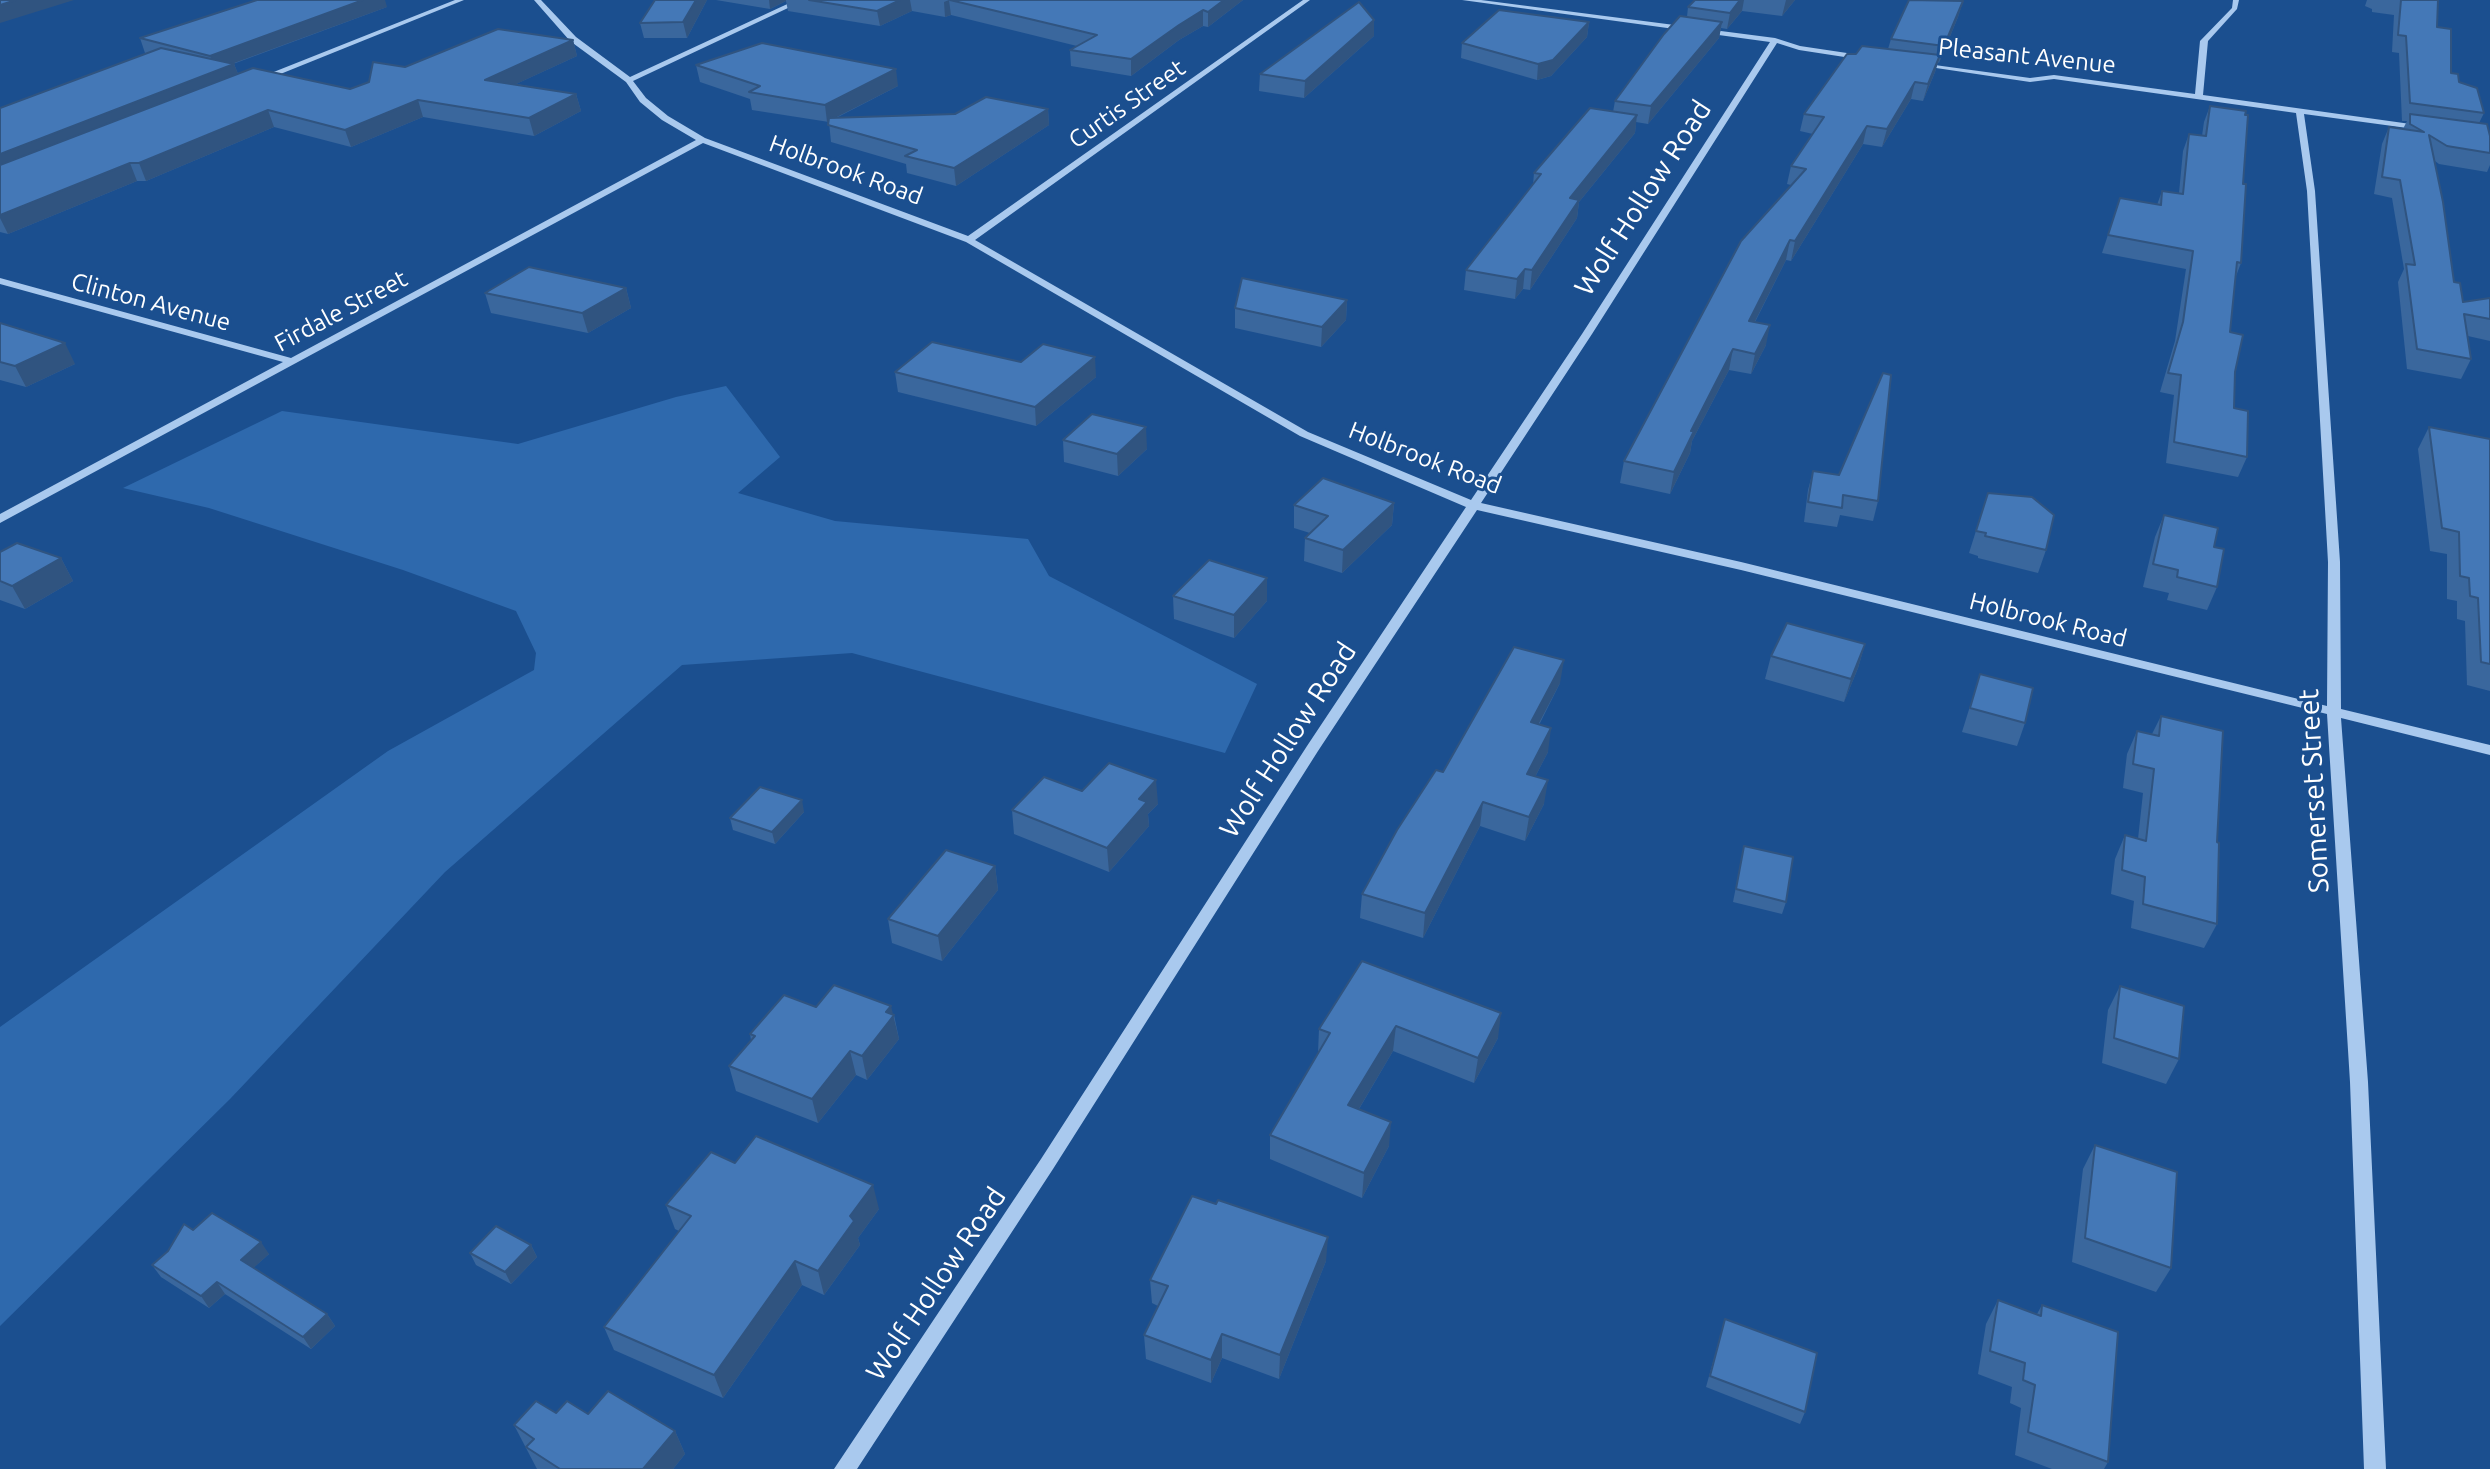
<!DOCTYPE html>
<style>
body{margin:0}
canvas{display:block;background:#1b4f8f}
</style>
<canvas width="2490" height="1469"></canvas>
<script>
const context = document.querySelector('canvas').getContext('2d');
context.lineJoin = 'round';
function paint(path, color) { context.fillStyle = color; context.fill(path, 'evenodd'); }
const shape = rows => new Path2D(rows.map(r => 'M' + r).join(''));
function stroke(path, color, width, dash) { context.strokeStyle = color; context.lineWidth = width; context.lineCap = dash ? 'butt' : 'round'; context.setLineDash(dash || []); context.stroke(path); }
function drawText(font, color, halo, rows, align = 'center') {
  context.font = font + ' Ubuntu,sans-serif'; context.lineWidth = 6; context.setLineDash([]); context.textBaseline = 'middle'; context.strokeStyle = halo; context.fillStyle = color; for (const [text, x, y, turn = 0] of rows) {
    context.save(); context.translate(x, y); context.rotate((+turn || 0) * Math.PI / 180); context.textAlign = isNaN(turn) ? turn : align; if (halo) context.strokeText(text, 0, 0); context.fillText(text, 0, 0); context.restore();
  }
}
const green = shape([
 [726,386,780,457,738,493,835,521,1028,539,1049,576,1257,684,1225,753,852,653,682,665,445,872,230,1099,0,1326,0,1027,388,751,534,670,536,653,516,611,403,570,209,508,123,488,282,411,518,444,676,397]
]);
const minor = shape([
 [455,0,464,0,263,81,256,79,455,0],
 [534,0,541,0,576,37,630,77,796,0,805,0,633,81,646,98,668,116,705,138,968,236,1303,0,1310,0,975,240,1308,432,1471,500,1582,334,1770,42,1462,0,1481,0,1775,38,1800,46,1867,56,1868,58,1864,60,1799,50,1777,43,1592,334,1481,503,1741,562,2327,706,2328,562,2307,191,2296,113,2054,79,2030,82,1916,65,1920,63,2030,78,2054,75,2195,94,2200,41,2232,8,2233,0,2239,0,2237,9,2208,41,2203,95,2425,126,2425,130,2422,130,2304,114,2315,191,2340,562,2341,709,2490,745,2490,755,2341,718,2368,1082,2386,1469,2364,1469,2350,1082,2327,714,1741,570,1477,510,1318,751,1053,1169,857,1469,834,1469,1041,1159,1307,746,1466,507,1300,436,966,242,703,143,0,523,0,514,283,362,0,284,0,278,291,358,696,140,662,120,640,102,626,82,570,41,534,0]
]);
const wall = shape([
 [707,0,687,38,644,38,640,23],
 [716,0,1243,0,1208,27,1203,26,1179,40,1131,76,1071,66,1070,50,1077,46,951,15,945,17,912,11,880,26,788,11,786,1,770,9],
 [1695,0,1795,0,1782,16,1742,11,1727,29,1721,28,1719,38,1648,124,1636,122,1635,133,1579,202,1577,218,1530,290,1523,289,1515,299,1464,290,1466,270,1533,185,1534,173,1613,112,1615,101,1687,17,1688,7],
 [2367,0,2438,0,2437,27,2451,73,2484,113,2479,123,2490,136,2490,165,2487,172,2439,164,2435,161,2454,282,2463,302,2490,298,2490,341,2468,336,2471,359,2461,379,2407,369,2398,282,2404,269,2392,198,2374,194,2382,144,2389,127,2403,129,2407,121,2402,121,2399,53,2392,52,2394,15,2372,12,2372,9,2365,6],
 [1963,1,1958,17,1939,63,1938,62,1935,72,1923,101,1911,99,1882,147,1863,144,1791,261,1786,260,1755,322,1766,345,1751,374,1729,370,1692,441,1690,453,1670,494,1620,483,1624,461,1791,185,1787,184,1791,166,1813,134,1800,131,1804,114,1856,54,1888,49,1891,39],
 [387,7,233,64,234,64,238,74,350,89,405,67,573,40,577,56,516,84,576,94,581,111,534,136,423,117,351,147,274,127,146,181,137,181,8,234,0,232,0,108,148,53,145,53,140,38],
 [1589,22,1587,37,1551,76,1537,80,1461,58,1462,43],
 [1374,36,1304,98,1259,91,1260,74],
 [696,65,898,86,836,118,955,114,1048,109,1049,125,956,186,907,173,906,164,831,142,829,122,752,110,750,99,700,82],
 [2210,106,2243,184,2241,263,2236,276,2230,332,2235,372,2234,408,2247,457,2238,477,2166,463,2174,395,2160,392,2175,341,2186,269,2102,253,2120,198,2157,205,2162,191,2179,193,2183,151,2189,134,2202,136,2204,122],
 [626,288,631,308,588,333,491,313,485,293],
 [1347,300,1346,320,1321,347,1235,328,1235,308],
 [0,323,75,364,26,387,0,380],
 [1021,362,1096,377,1036,426,898,392,895,372],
 [2429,427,2490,439,2490,691,2467,685,2465,621,2457,619,2457,601,2447,599,2447,554,2430,551,2418,449],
 [1063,440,1147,449,1118,476,1064,462],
 [1813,471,1839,475,1878,501,1873,521,1840,515,1837,527,1804,522,1808,490],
 [1988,493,2046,550,2038,573,1978,558,1978,556,1969,553],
 [1394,503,1392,525,1342,573,1304,561,1305,538,1310,533,1294,528,1294,505],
 [2164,515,2214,547,2217,587,2207,610,2167,600,2169,593,2143,587,2155,537],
 [0,552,61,558,73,581,25,609,0,600],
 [1173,596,1267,601,1234,638,1174,619],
 [1865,644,1858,668,1844,702,1765,679,1771,656],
 [1980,674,2025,723,2017,746,1962,732],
 [1560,683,1539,725,1548,752,1535,777,1544,804,1525,841,1480,826,1423,938,1360,918,1362,894,1443,772],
 [2161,716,2217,842,2217,924,2204,948,2131,928,2134,901,2111,894,2115,859,2125,835,2138,839,2143,793,2123,788,2127,754,2137,731,2152,734],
 [1082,791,1158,804,1148,814,1149,826,1109,872,1014,834,1012,810],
 [804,812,775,844,733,830,730,818],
 [1744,846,1786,902,1782,914,1733,902],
 [995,866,998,890,942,961,892,943,888,919],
 [1362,961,1498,1038,1474,1083,1393,1051,1359,1109,1389,1146,1362,1198,1270,1159,1270,1135,1318,1053,1319,1029],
 [2120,986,2179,1059,2166,1084,2102,1063,2108,1010],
 [816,1007,894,1015,899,1039,867,1080,856,1075,818,1123,736,1091,729,1066,751,1040,750,1034],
 [2095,1145,2171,1268,2156,1292,2072,1262,2083,1169],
 [735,1163,879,1209,858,1238,860,1245,824,1295,802,1285,723,1398,614,1350,604,1327,679,1231,675,1229,666,1205],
 [193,1230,269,1254,253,1268,327,1314,335,1326,311,1349,225,1294,209,1308,161,1277,152,1265],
 [531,1245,537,1257,511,1284,476,1265,470,1253],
 [1326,1261,1279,1379,1222,1358,1211,1383,1146,1359,1144,1335,1158,1306,1152,1303,1150,1280],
 [1998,1300,2037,1314,2042,1305,2108,1462,2104,1469,2052,1469,2015,1455,2021,1408,2010,1403,2012,1387,1978,1374,1986,1324],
 [1725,1319,1805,1412,1800,1424,1706,1387],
 [588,1414,675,1431,685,1454,673,1469,537,1469,514,1425]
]);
const shadedWall = shape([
 [16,0,74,0,0,23,0,5],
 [363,0,385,0,387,7,215,70,210,56],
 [696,0,707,0,687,38,683,22],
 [769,0,786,0,786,1,770,9],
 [900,0,910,0,912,11,880,26,877,11],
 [949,0,951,15,945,17,944,2],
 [1224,0,1243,0,1208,27,1208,12],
 [1740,0,1744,0,1742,11,1727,29,1730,13],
 [1786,0,1795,0,1782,16],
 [1963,1,1958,17,1939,63,1944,46],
 [1203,10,1203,26,1179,40,1131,76,1131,59,1179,25],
 [1374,20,1374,36,1304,98,1305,81],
 [1589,22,1587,37,1551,76,1537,80,1538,64],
 [1722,22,1719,38,1648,124,1651,106],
 [573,40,577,56,490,96,485,80],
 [1940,55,1935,72,1923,101,1928,84],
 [234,64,241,81,0,175,0,154],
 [896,69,898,86,827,122,825,105],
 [1915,82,1911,99,1882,147,1887,129],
 [576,94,581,111,534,136,529,118],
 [418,100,423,117,351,147,345,130],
 [1048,109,1049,125,956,186,954,168],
 [268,110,274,127,146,181,139,163],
 [1637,115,1635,133,1579,202,1577,218,1530,290,1532,270,1570,198],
 [1867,126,1863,144,1791,261,1795,241],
 [130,163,137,181,8,234,0,218,0,215],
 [1790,240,1786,260,1745,341,1749,321],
 [1525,269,1523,289,1515,299,1517,279],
 [626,288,631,308,588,333,582,313],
 [1347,300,1346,320,1321,347,1322,327],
 [1770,325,1766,345,1751,374,1755,354],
 [65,343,75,364,26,387,15,366],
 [1733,349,1729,370,1692,441,1690,453,1670,494,1674,472,1691,431],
 [1095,357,1096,377,1036,426,1035,407],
 [1146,427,1147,449,1118,476,1117,454],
 [1394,503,1392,525,1342,573,1343,550],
 [61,558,73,581,25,609,12,586],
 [1267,578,1267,601,1234,638,1234,615],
 [1865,644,1858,668,1844,702,1851,679],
 [1564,660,1560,683,1527,746,1531,722],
 [1551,728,1548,752,1524,798,1527,774],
 [1156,780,1158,804,1148,814,1149,826,1109,872,1107,848,1139,799],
 [1548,780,1544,804,1525,841,1529,817],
 [802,800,804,812,775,844,772,832],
 [1483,802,1480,826,1423,938,1425,913],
 [995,866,998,890,942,961,938,936],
 [891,1006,899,1039,867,1080,862,1056,886,1012],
 [1501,1013,1498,1038,1474,1083,1478,1058],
 [1396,1026,1393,1051,1347,1129,1348,1105],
 [850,1051,856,1075,818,1123,812,1099],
 [1391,1122,1389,1146,1362,1198,1364,1173],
 [873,1185,879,1209,858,1238,860,1245,824,1295,818,1271,850,1216],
 [1328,1237,1326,1261,1279,1379,1280,1355],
 [261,1242,269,1254,249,1272,241,1260],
 [531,1245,537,1257,511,1284,505,1272],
 [795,1261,802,1285,723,1398,714,1375],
 [217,1282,225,1294,209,1308,201,1296],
 [327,1314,335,1326,311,1349,303,1337],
 [1222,1334,1222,1358,1211,1383,1211,1360],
 [675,1431,685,1454,673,1469,643,1469]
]);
const building = shape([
 [0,0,16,0,0,5,0,0],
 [257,0,363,0,210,56,140,38,257,0],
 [655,0,696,0,683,22,640,23,655,0],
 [809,0,900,0,877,11,809,0],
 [950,0,1224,0,1208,12,1203,10,1179,25,1131,59,1070,50,1097,35,950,0],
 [1695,0,1740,0,1730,13,1688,7,1695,0],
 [1909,0,1963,1,1944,46,1891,39,1909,0],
 [2401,0,2438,0,2437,27,2451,29,2451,73,2458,74,2459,82,2477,88,2484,113,2410,103,2406,36,2398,35,2401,0],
 [1359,2,1374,20,1305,81,1260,74,1359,2],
 [1499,10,1589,22,1553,60,1538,64,1462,43,1499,10],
 [1680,16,1722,22,1651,106,1615,101,1664,34,1680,16],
 [498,29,573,40,485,80,576,94,529,118,418,100,345,130,268,110,139,163,130,163,0,215,0,165,253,68,350,89,369,82,373,62,405,67,498,29],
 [762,43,896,69,825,105,749,92,760,86,696,65,762,43],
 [1862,46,1940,55,1928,84,1915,82,1887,129,1867,126,1795,241,1790,240,1749,321,1770,325,1755,354,1733,349,1691,431,1694,431,1674,472,1624,461,1741,241,1806,169,1791,166,1824,117,1804,114,1847,54,1856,54,1862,46],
 [161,48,234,64,0,154,0,108,161,48],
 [986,97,1048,109,954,168,905,156,917,150,828,125,829,118,955,114,986,97],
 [2210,106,2246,111,2245,115,2248,115,2243,184,2246,184,2241,263,2237,262,2230,332,2243,335,2235,372,2234,408,2248,411,2247,457,2174,442,2181,375,2168,373,2183,322,2193,251,2108,235,2120,198,2161,205,2162,191,2183,194,2189,134,2206,136,2210,106],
 [1590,108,1637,115,1570,198,1579,200,1532,270,1525,269,1517,279,1466,270,1541,174,1534,173,1590,108],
 [2410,114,2487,124,2490,136,2490,153,2447,146,2429,135,2443,202,2454,282,2460,283,2463,302,2490,298,2490,319,2464,314,2471,359,2417,349,2406,264,2415,265,2400,180,2382,177,2389,127,2424,132,2410,124,2410,114],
 [529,267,626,288,582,313,485,293,529,267],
 [1242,278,1347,300,1322,327,1235,308,1242,278],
 [0,323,65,343,15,366,0,362,0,323],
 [932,342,1021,362,1043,344,1095,357,1035,407,895,372,932,342],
 [1883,373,1891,375,1878,501,1843,495,1842,508,1808,502,1813,471,1839,475,1883,373],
 [1092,414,1146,427,1117,454,1063,440,1092,414],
 [2429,427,2490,439,2490,664,2481,662,2478,598,2470,596,2469,578,2460,576,2459,532,2442,528,2429,427],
 [1323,478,1394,503,1343,550,1305,538,1328,516,1294,505,1323,478],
 [1988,493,2032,497,2054,515,2046,550,1985,536,1986,533,1976,531,1988,493],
 [2164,515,2218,528,2214,547,2224,549,2217,587,2177,577,2178,570,2153,564,2164,515],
 [17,543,61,558,12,586,0,581,0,552,17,543],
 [1209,560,1267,578,1234,615,1173,596,1209,560],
 [1787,623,1865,644,1851,679,1771,656,1787,623],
 [1514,647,1564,660,1531,722,1551,728,1527,774,1548,780,1529,817,1483,802,1425,913,1362,894,1397,830,1436,770,1443,772,1514,647],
 [1980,674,2033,688,2025,723,1970,708,1980,674],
 [2161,716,2223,731,2217,842,2219,843,2217,924,2143,904,2145,877,2122,870,2125,835,2146,841,2154,769,2133,764,2137,731,2159,736,2161,716],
 [1109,763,1156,780,1139,799,1147,802,1107,848,1012,810,1044,777,1082,791,1109,763],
 [760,787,802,800,772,832,730,818,760,787],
 [1744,846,1793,857,1786,902,1736,889,1744,846],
 [946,850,995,866,938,936,888,919,946,850],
 [1362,961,1501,1013,1478,1058,1396,1026,1348,1105,1391,1122,1364,1173,1270,1135,1330,1033,1319,1029,1362,961],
 [834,985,891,1006,886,1012,894,1015,862,1056,850,1051,812,1099,729,1066,755,1036,750,1034,784,995,816,1007,834,985],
 [2120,986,2184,1006,2179,1059,2114,1038,2120,986],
 [756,1136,873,1185,850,1216,854,1221,818,1271,795,1261,714,1375,604,1327,691,1216,666,1205,711,1152,735,1163,756,1136],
 [2095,1145,2177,1172,2171,1268,2085,1238,2095,1145],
 [1192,1196,1216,1204,1218,1200,1328,1237,1280,1355,1222,1334,1211,1360,1144,1335,1168,1286,1150,1280,1192,1196],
 [212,1213,261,1242,241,1260,327,1314,303,1337,217,1282,201,1296,152,1265,168,1251,184,1224,193,1230,212,1213],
 [496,1226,531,1245,505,1272,470,1253,496,1226],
 [1998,1300,2041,1316,2042,1305,2118,1332,2108,1462,2028,1432,2035,1385,2023,1380,2025,1363,1990,1351,1998,1300],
 [1725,1319,1817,1353,1805,1412,1710,1376,1725,1319],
 [608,1391,675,1431,643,1469,560,1469,526,1447,534,1439,514,1425,536,1401,556,1413,567,1401,588,1414,608,1391]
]);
const farStreetnames = [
 ["Pleasant Avenue",2027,56,6],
 ["Curtis Street",1127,104,-35],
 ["Holbrook Road",846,170,20],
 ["Clinton Avenue",151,302,15],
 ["Firdale Street",341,311,-28],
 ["Holbrook Road",1425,458,21],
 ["Holbrook Road",2048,620,14]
];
const streetNames = [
 ["Wolf Hollow Road",1643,198,-57],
 ["Wolf Hollow Road",1288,740,-57],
 ["Somerset Street",2314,791,-93],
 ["Wolf Hollow Road",936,1284,-56]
];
paint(green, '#2e69ad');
paint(minor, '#a9c9ee');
paint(wall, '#3a679d');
paint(shadedWall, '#305480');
paint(building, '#4478b7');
stroke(building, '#305480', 2);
drawText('24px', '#fff', '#1b4f8f', farStreetnames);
drawText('28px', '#fff', '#1b4f8f', streetNames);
</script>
